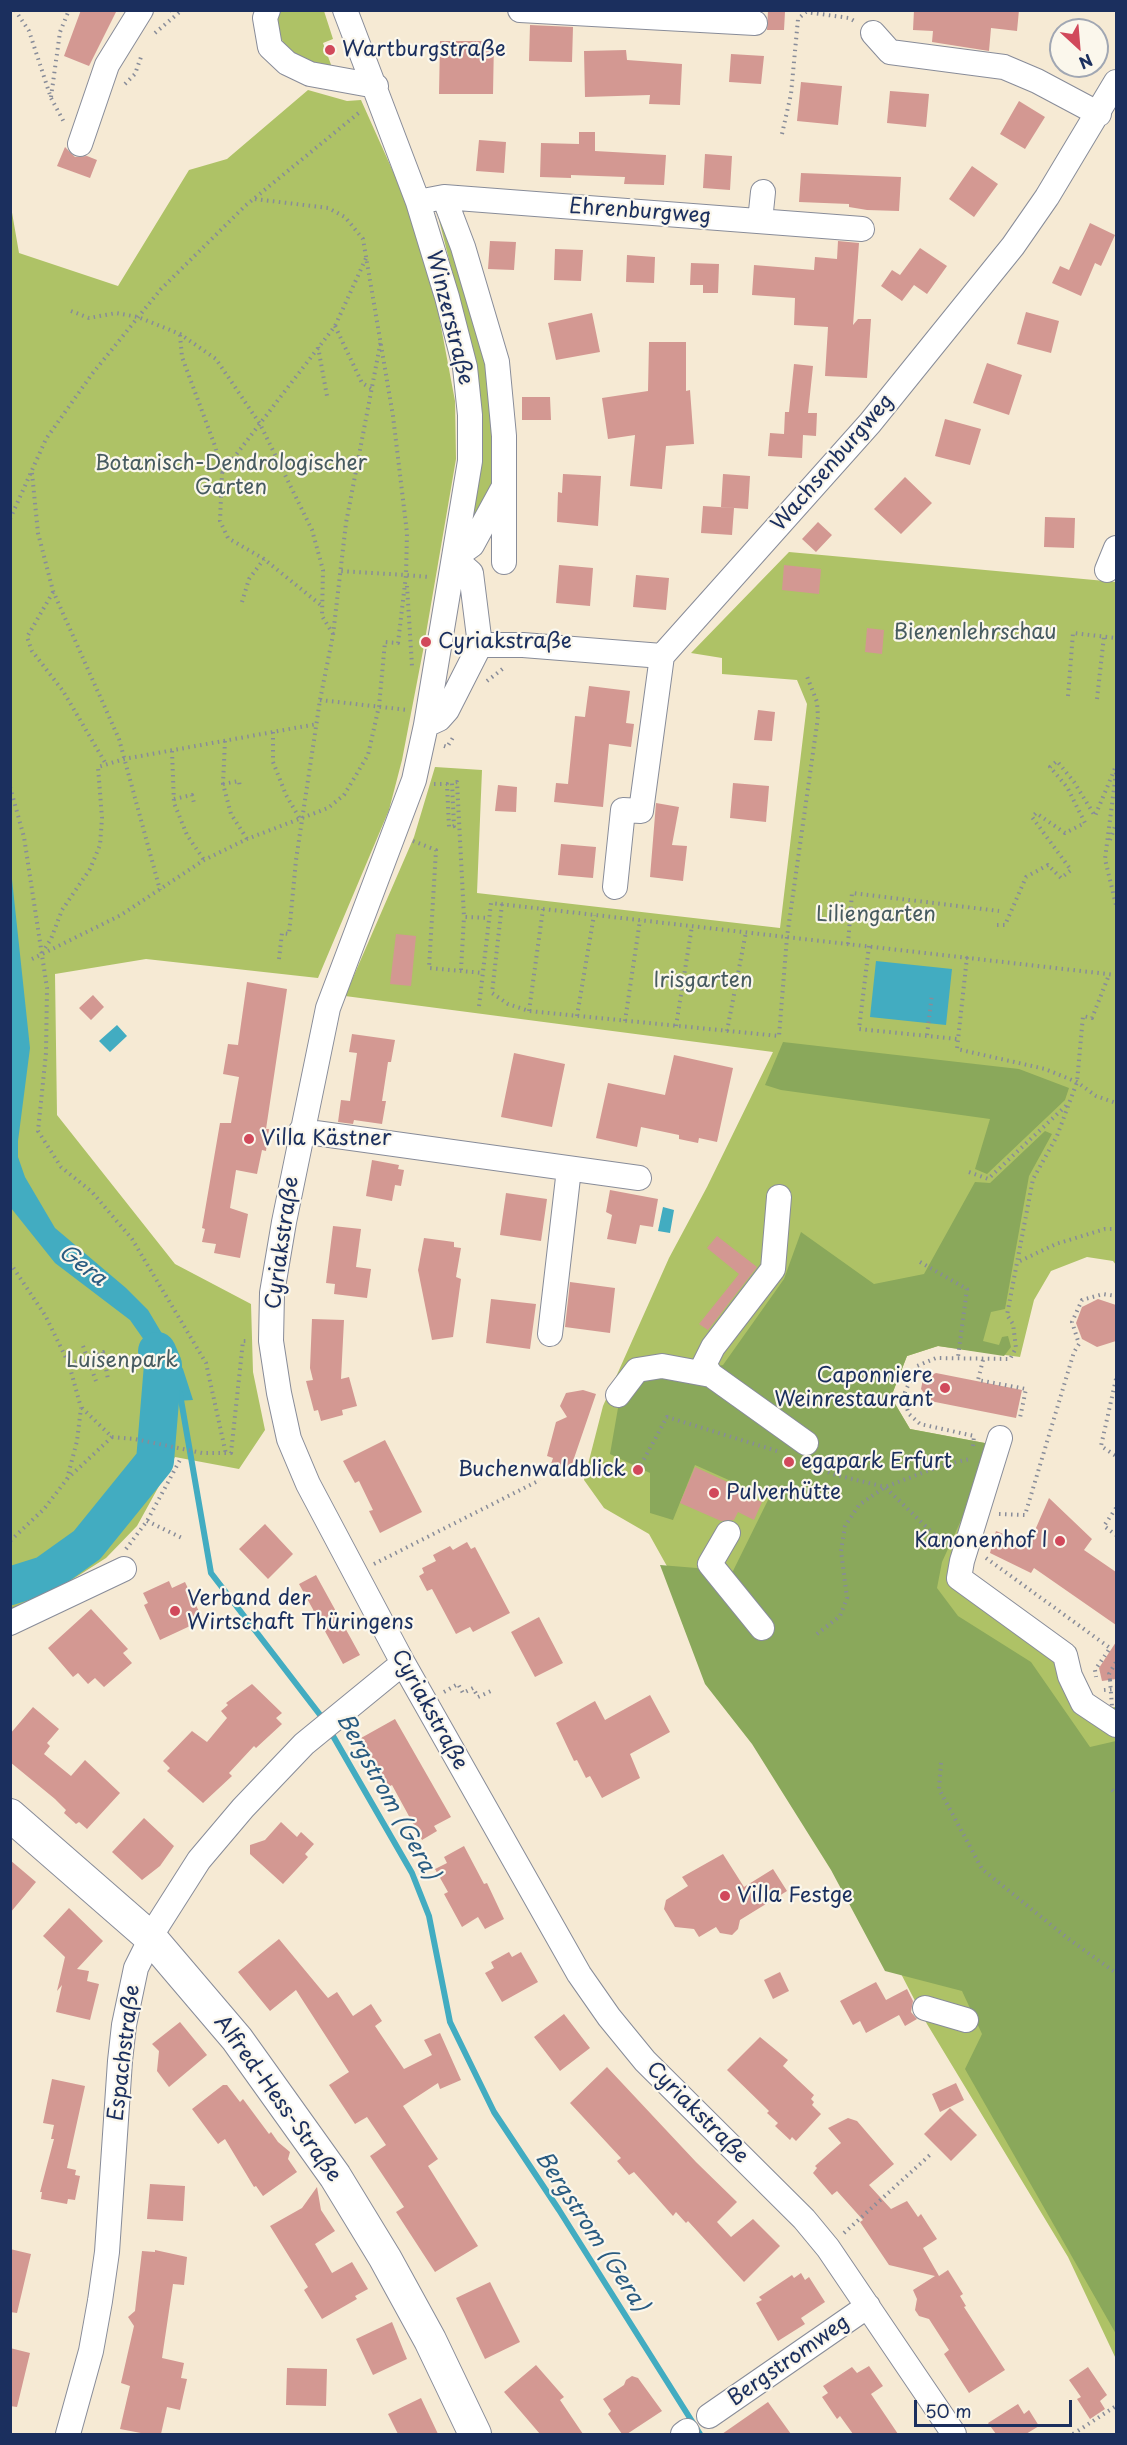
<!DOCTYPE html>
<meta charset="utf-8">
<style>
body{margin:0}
#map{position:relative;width:1127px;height:2445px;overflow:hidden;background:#f6ead4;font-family:"Playpen Sans",sans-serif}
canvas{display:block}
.frame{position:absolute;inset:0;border:12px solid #1b2f5e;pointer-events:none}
.north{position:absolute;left:1049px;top:18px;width:60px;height:60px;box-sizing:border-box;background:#fbf7ec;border:2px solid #a1a7b3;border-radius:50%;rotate:154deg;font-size:16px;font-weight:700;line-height:24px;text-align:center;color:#1b2f5e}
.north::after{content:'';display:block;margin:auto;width:21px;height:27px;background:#d1495b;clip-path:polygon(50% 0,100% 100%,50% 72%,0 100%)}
.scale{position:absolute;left:914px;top:2400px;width:158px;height:27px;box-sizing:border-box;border:3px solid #1b2f5e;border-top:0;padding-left:8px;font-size:18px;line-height:21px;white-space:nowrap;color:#1b2f5e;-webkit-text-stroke:4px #fbf7ec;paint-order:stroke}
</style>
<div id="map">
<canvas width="1127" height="2445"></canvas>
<div class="frame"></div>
<div class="north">N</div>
<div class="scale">50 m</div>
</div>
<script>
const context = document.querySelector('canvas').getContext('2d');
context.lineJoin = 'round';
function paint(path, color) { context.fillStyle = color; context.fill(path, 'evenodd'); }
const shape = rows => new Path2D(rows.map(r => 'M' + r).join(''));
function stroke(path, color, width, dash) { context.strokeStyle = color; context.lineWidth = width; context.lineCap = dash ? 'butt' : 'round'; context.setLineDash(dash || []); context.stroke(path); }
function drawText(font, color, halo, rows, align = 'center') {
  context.font = font + ' "Playpen Sans",sans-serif'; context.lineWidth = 4.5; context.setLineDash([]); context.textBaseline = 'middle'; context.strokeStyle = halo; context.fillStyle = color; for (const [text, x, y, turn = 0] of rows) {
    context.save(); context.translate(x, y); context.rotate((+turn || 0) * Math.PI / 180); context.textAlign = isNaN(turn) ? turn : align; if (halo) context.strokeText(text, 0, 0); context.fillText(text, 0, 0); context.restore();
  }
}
const green = shape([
 [277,11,324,11,333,39,323,43,333,70,299,57,286,47,278,33],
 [308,90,347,101,361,100,404,196,436,300,455,401,456,459,423,651,402,760,389,810,318,978,146,959,55,974,57,1115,175,1264,251,1304,253,1372,265,1430,239,1469,175,1457,137,1526,106,1558,59,1588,10,1613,10,201,19,253,118,286,189,170,227,159],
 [440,215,484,346,498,429,491,495,469,541,474,358,438,216],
 [789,552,1116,582,1116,1265,1113,1261,1087,1257,1051,1271,1034,1300,1020,1357,938,1346,907,1356,891,1397,910,1429,990,1444,970,1576,1076,1648,1083,1687,1105,1708,1116,1707,1116,2359,1068,2257,927,2024,795,1769,736,1690,649,1534,604,1508,584,1480,603,1406,669,1258,707,1187,773,1052,345,996,414,837,435,767,482,770,477,893,780,928,807,704,797,680,722,674,722,658,691,653]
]);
const forest = shape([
 [783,1042,1019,1069,1069,1088,1065,1100,987,1174,975,1169,990,1119,781,1090,765,1085],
 [1045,1131,1052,1134,1029,1176,1005,1309,991,1312,983,1341,999,1345,1002,1337,1008,1336,1011,1347,1004,1356,938,1346,907,1356,891,1397,910,1429,990,1444,973,1494,942,1562,937,1588,958,1616,1031,1662,1090,1747,1116,1741,1116,2334,965,2069,982,2034,962,1991,885,1971,831,1870,752,1744,705,1684,660,1565,733,1571,769,1498,695,1465,673,1520,650,1513,650,1473,610,1454,618,1408,642,1380,723,1365,784,1279,801,1232,874,1284,924,1274,975,1182,990,1183]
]);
const water = shape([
 [11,870,30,1048,18,1141,18,1157,25,1177,55,1228,126,1288,148,1310,183,1369,193,1400,159,1402,154,1364,144,1340,130,1320,55,1263,11,1208],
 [876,961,952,969,946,1025,870,1017],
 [117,1025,127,1036,110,1052,99,1041],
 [663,1207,674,1210,670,1233,658,1231]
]);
const stream = shape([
 [180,1394,211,1573,324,1720],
 [329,1729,412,1873,429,1916,450,2022,494,2112,559,2210,700,2434]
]);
const river = shape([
 [10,1586,45,1575,87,1545,155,1461,163,1365,157,1351]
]);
const building = shape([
 [81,10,117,10,89,66,64,56],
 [914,10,958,11,1019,10,1017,31,991,28,989,51,932,42,933,31,913,30],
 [768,11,785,12,784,30,767,30],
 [530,25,573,27,572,62,529,61],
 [440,41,494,41,493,94,439,94],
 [626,50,627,60,682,64,680,105,649,104,650,95,585,97,584,51],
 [731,54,764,56,761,84,729,82],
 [801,82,842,86,838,125,797,121],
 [890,91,929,94,926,127,887,123],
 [1019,101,1045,117,1025,149,1000,134],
 [579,132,595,132,595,151,666,155,664,185,624,184,625,177,571,175,571,178,540,177,541,143,579,144],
 [479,140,506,142,504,173,476,171],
 [65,147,75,157,87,156,97,160,90,178,57,166],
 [705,154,732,156,730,190,703,188],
 [972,166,998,184,974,217,949,199],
 [801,173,901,177,899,211,867,210,849,207,849,204,799,202],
 [1090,223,1115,235,1101,266,1095,263,1081,296,1052,283,1060,266,1069,270],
 [490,241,516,242,514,270,488,269],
 [838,241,859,243,853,325,858,319,871,319,867,378,825,376,828,327,794,325,795,298,752,295,754,265,814,270,815,257,837,259],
 [920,248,947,266,927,294,914,285,902,301,881,286,892,270,900,275],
 [555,249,583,250,581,281,554,280],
 [627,255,655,257,654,283,626,282],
 [691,263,719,264,718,293,703,293,703,285,690,285],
 [1026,312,1059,321,1051,353,1017,344],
 [592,313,600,352,556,360,548,323],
 [649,342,686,342,686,391,690,390,694,444,666,446,662,489,630,486,635,435,608,439,602,398,648,391],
 [987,363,1022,375,1009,415,973,403],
 [794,364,813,366,808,413,817,413,816,436,803,435,802,458,768,456,770,433,784,434,785,412,789,412],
 [522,397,550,397,551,420,522,420],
 [945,419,981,429,970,465,935,456],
 [563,474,601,476,598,526,557,522,558,492,562,493],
 [723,474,750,476,748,509,721,507],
 [905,477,932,503,901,534,874,509],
 [703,506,734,508,732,535,701,533],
 [1045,517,1075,518,1074,548,1044,547],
 [818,522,832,535,816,552,802,539],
 [559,565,593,568,590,606,556,603],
 [784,565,821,569,819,594,782,590],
 [636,575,669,578,666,610,633,607],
 [867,628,884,630,882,654,865,652],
 [589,686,630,691,626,723,634,724,631,747,609,744,603,807,554,802,556,783,568,784,575,716,585,717],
 [758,710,775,712,772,741,754,740],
 [733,783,769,786,766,822,730,818],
 [498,785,517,787,516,812,495,811],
 [656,803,679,807,672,845,687,846,683,881,650,877],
 [561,844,596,847,593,878,558,875],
 [396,934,416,936,411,986,390,984],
 [247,982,287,989,266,1129,269,1129,266,1151,262,1150,257,1174,236,1170,230,1208,248,1214,240,1258,214,1253,216,1244,202,1242,205,1229,202,1228,220,1123,231,1123,239,1077,223,1074,228,1044,238,1045],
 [93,995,104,1007,91,1020,79,1008],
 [352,1034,395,1040,391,1062,388,1062,382,1101,386,1101,382,1124,354,1120,353,1124,338,1122,341,1100,350,1101,357,1053,349,1052],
 [514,1053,565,1064,552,1127,501,1117],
 [674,1055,733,1068,717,1142,699,1138,698,1143,679,1139,679,1135,641,1127,637,1147,596,1138,608,1083,665,1095],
 [372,1160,399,1165,398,1169,404,1170,401,1186,395,1185,392,1201,366,1196],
 [610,1190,658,1199,653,1227,640,1225,636,1244,607,1239,612,1215,606,1212],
 [506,1193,547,1199,541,1241,500,1235],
 [333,1226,361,1229,356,1267,371,1269,367,1298,334,1294,335,1284,326,1283],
 [717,1236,757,1267,708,1330,699,1324,739,1274,707,1248],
 [424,1238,454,1242,454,1247,461,1248,456,1277,461,1279,453,1337,432,1340,418,1270],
 [570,1282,615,1288,610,1333,565,1327],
 [491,1299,536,1304,530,1349,486,1343],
 [1098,1299,1116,1305,1116,1341,1097,1347,1082,1339,1076,1323,1082,1307],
 [312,1319,344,1320,341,1379,349,1377,357,1406,342,1410,343,1415,321,1421,318,1410,314,1411,306,1381,313,1380,310,1368],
 [936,1373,1022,1390,1016,1418,930,1401,921,1389,923,1379],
 [583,1390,596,1394,570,1470,551,1464,553,1458,547,1456,556,1422,567,1417,560,1406,566,1393],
 [385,1440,422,1512,380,1533,369,1511,373,1510,359,1481,355,1483,343,1461],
 [695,1467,747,1491,745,1495,762,1502,754,1520,738,1512,734,1520,721,1521,680,1503],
 [1049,1498,1092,1539,1084,1550,1116,1572,1116,1625,1034,1568,1031,1573,990,1553,996,1531,1029,1544],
 [265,1524,293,1554,268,1579,239,1549],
 [467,1542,471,1549,475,1547,510,1613,473,1632,470,1627,456,1634,432,1589,427,1591,419,1576,424,1573,422,1568,436,1561,433,1555,450,1546,453,1550],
 [316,1575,360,1655,343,1664,299,1584],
 [169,1581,172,1588,185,1582,203,1620,160,1640,144,1605,148,1603,143,1593],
 [91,1609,128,1649,123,1653,132,1663,104,1687,95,1678,88,1684,78,1673,73,1677,48,1648],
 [539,1617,563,1663,535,1677,511,1632],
 [1116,1642,1116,1679,1102,1681,1099,1668],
 [252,1684,282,1713,276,1718,282,1724,256,1748,254,1746,229,1773,232,1776,203,1803,167,1771,170,1768,163,1761,192,1731,207,1742,227,1718,221,1711,228,1705,226,1703],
 [650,1695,670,1732,630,1754,640,1778,602,1798,590,1776,586,1778,577,1760,574,1761,556,1723,595,1701,605,1720],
 [33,1707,59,1729,47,1743,50,1746,44,1754,71,1776,85,1760,120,1793,87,1829,79,1822,76,1824,64,1813,66,1810,55,1799,10,1762,10,1734],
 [395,1719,451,1817,434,1826,437,1831,422,1840,392,1785,388,1787,361,1738],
 [144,1818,174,1846,160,1866,142,1880,112,1852],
 [281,1822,297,1837,301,1832,314,1844,305,1854,308,1857,283,1884,250,1854,250,1845,265,1840],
 [464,1846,484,1884,487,1883,504,1919,485,1929,478,1917,462,1927,444,1894,448,1892,435,1869,447,1863,444,1857],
 [723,1854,744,1887,773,1869,787,1891,740,1920,738,1929,732,1935,720,1933,716,1927,699,1937,694,1929,675,1927,664,1909,666,1900,688,1886,682,1877],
 [10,1860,36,1882,10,1913],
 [69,1908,103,1941,77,1969,89,1971,87,1981,99,1984,90,2020,56,2012,62,1985,57,1991,65,1957,43,1936],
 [279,1939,328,1998,337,1992,353,2016,371,2004,382,2021,375,2026,404,2069,432,2055,424,2040,440,2033,461,2080,440,2089,438,2083,403,2106,438,2159,428,2166,478,2246,435,2272,396,2212,404,2207,370,2156,386,2145,367,2117,355,2124,329,2085,349,2072,296,1990,270,2011,238,1972],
 [509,1952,512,1957,521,1952,538,1982,502,2002,485,1973,494,1968,491,1962],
 [780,1972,789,1991,773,1999,764,1980],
 [876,1982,886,2000,907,1989,913,2001,911,2012,917,2019,905,2026,899,2015,866,2033,860,2021,853,2025,840,2001],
 [564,2014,590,2048,560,2071,534,2037],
 [180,2022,207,2055,169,2087,157,2071,159,2051,152,2044],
 [760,2037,788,2060,783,2066,814,2095,811,2099,814,2102,812,2105,821,2114,796,2141,792,2137,790,2140,775,2126,778,2123,767,2113,769,2111,727,2070],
 [607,2067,696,2162,737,2202,717,2222,731,2237,753,2219,780,2246,744,2282,688,2221,686,2223,676,2212,673,2216,634,2172,629,2175,617,2161,621,2158,570,2103],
 [52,2079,85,2086,67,2168,76,2170,75,2175,80,2176,75,2200,68,2199,67,2204,41,2199,42,2192,40,2192,54,2139,51,2139,54,2125,43,2123],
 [956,2083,964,2100,940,2112,932,2094],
 [223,2085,227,2085,240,2102,243,2099,269,2134,271,2132,278,2142,290,2152,288,2159,297,2172,263,2196,256,2186,254,2187,225,2139,218,2144,192,2109],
 [950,2108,977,2135,951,2161,924,2134],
 [848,2118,857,2121,894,2164,869,2185,891,2209,907,2201,918,2217,921,2214,937,2239,923,2248,939,2276,948,2270,963,2294,960,2296,966,2306,964,2307,1005,2370,969,2393,944,2354,949,2350,929,2319,919,2316,915,2310,917,2299,913,2290,935,2276,889,2265,860,2222,863,2220,837,2191,832,2195,813,2173,817,2168,815,2166,841,2143,828,2128],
 [150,2184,185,2186,183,2221,147,2219],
 [317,2187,321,2210,335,2231,315,2244,332,2273,352,2262,368,2289,355,2296,357,2299,322,2319,304,2290,308,2287,270,2226,302,2208],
 [10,2249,31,2254,17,2313,10,2312],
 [155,2250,187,2257,184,2285,173,2284,162,2358,184,2363,181,2378,187,2379,180,2410,167,2407,161,2434,146,2434,120,2429,130,2386,121,2383,134,2326,128,2317,135,2311,142,2251,155,2252],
 [801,2273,805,2280,809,2277,825,2302,801,2318,805,2324,778,2341,756,2303,762,2300,759,2297,792,2275,794,2278],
 [490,2282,520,2342,485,2359,456,2298],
 [392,2322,407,2359,373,2375,356,2339],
 [10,2348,30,2353,17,2407,10,2406],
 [536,2365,564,2397,560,2400,583,2434,540,2434,504,2392],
 [869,2366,883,2386,871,2394,898,2434,853,2434,840,2416,837,2419,822,2397,828,2393,823,2386,852,2367,857,2373],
 [1088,2367,1107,2395,1100,2401,1105,2409,1090,2419,1077,2399,1081,2397,1069,2380],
 [287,2368,327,2369,326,2406,286,2405],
 [632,2376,638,2378,662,2411,627,2434,622,2434,608,2414,611,2411,603,2399,624,2385,626,2380],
 [421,2398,438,2434,398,2434,388,2414],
 [768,2402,791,2434,722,2434],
 [1018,2404,1024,2414,1029,2410,1039,2426,1026,2434,996,2434,988,2423]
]);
const path = shape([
 [15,10,29,31,51,98,65,124],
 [171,10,175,14],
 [155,33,182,10],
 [125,84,135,74,141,57],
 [51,97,60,32,69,10],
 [782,134,791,94,798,19,806,12,849,18,856,22],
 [255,199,328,208,345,217,363,239,393,416,407,533,406,575,429,577],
 [71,311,89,318,116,313,138,317,180,334,216,359,260,424,312,530,323,570,322,616,333,634],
 [335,326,362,383,372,389],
 [180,335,182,357,215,446,222,473,220,521,228,538,264,559,322,606],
 [318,347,327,396],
 [32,473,38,533,53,591,119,739,160,890],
 [222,473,335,326,367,256],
 [10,519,46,439,92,374,161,289,245,206,361,111],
 [407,586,412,666],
 [53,592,27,637,32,651,63,691,106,764],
 [242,602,249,579,264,559],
 [487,681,505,667],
 [1068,696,1073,633,1116,638],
 [1097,699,1104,636],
 [320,700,408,710],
 [273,732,273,762,286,795,300,819],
 [225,741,223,784,231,814,247,839],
 [444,746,447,747,454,736],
 [172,751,174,803,187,835,204,860],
 [1116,773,1105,859,1116,905],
 [223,784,239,781,240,788],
 [434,784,447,784,449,827,454,826,452,783,457,782,464,917,489,918],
 [10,787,24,837,47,988,46,1053,38,1131,61,1167,92,1192,132,1239,206,1363,226,1454],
 [174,799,192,795,194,803],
 [1110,840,1116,824],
 [413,841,436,850,429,968,483,973],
 [502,904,492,993,508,1004,529,1011,779,1036,787,937,818,717,817,702,806,674],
 [997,925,1005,925,1026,877,1048,865,1061,878,1071,870,1032,817,1036,813,1065,833,1085,823,1067,787,1050,767,1057,761,1074,782,1095,816,1116,766],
 [848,944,852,893,999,911],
 [869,946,859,1029,957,1039],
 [42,953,51,939,62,910,90,869,100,845,102,818,98,767,124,759,317,724],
 [967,957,957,1049,1045,1069,1077,1082,1096,1096,1116,1103],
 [32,959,121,915,204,860,247,839,328,808,344,795,368,755,379,706,385,642,398,643,406,575,339,571],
 [279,959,282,933,289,934,296,860,320,700,333,635,346,523,381,340],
 [461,970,464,917],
 [479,1006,491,903,1116,975],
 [529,1011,543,909],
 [577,1016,594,915],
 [625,1021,640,920],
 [676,1026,692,926],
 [727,1031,746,932],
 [927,1035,932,994],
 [969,1172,988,1179,1069,1103],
 [1020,1261,1056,1244,1105,1229,1116,1229],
 [920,1262,967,1289,958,1357],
 [10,1263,45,1315,69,1364,81,1408,77,1441,67,1479,44,1509,10,1541],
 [83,1346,96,1381],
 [983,1360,978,1380,1026,1389,1020,1418],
 [69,1364,103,1352,108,1379],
 [1116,1379,1101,1446,1116,1456],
 [112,1437,135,1439,202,1453,231,1453,243,1341,249,1341],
 [973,1446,974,1436,920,1424,909,1414,905,1403,905,1392,917,1366,936,1358,1010,1359,1016,1348,1013,1324,1007,1315,1033,1179,1057,1136,1077,1082,1083,1016,1092,1018,1109,975],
 [812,1464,832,1474,885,1487,945,1545],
 [638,1470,667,1417,777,1451],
 [67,1479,112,1437,82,1408],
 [1116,1508,1104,1526,1116,1535],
 [999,1514,1025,1515,1074,1352,1079,1344,1072,1322,1082,1300,1103,1294,1116,1296],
 [147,1521,182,1538],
 [126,1549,147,1521,180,1460],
 [986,1558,1110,1648,1095,1670,1096,1677],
 [374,1564,540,1480],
 [817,1634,840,1616,847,1598,841,1551,845,1526,859,1505,885,1487,943,1465,970,1459],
 [1110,1680,1109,1674,1116,1662],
 [1104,1690,1116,1689],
 [444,1692,458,1684,463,1693,473,1688,478,1697,491,1691],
 [941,1763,939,1789,982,1869,1066,1937,1116,1973],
 [1112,1790,1116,1794],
 [844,2233,931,2154],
 [1073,2434,1116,2406]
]);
const minor = shape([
 [268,10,265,18,270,47,287,63,310,74,376,86],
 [345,10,418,202,447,297,465,367,470,415,470,461,426,725,414,780,328,1008,284,1222,272,1293,271,1341,279,1393,289,1439,308,1484,403,1663,579,1974,609,2017,645,2061,804,2219,828,2248,954,2434],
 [520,10,755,23],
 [873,33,890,52,1004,67,1037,81,1099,114],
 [80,144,107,65,141,10],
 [444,197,463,247,497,362,504,436,504,562],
 [418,202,444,197,862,229],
 [760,221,763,192],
 [1107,570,1116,548],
 [480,645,471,573,454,558,472,545,502,490],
 [662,656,870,423,1013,246,1047,197,1116,82],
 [426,725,439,719,447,710,480,645,523,645,662,656],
 [615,887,623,810,641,811,662,656],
 [301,1131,639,1178],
 [550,1334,569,1169],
 [711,1375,704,1365,713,1347,773,1269,779,1197],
 [618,1395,637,1370,662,1366,711,1375,806,1443],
 [1000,1438,962,1561,959,1578,1065,1655,1070,1676,1083,1703,1116,1725],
 [728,1533,710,1564,762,1628],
 [10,1623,124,1569],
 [925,2008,966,2020],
 [709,2416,868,2306],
 [68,2434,91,2351,100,2301,107,2252,120,2061,124,2025,136,1968,157,1926,199,1860,243,1808,304,1744,403,1663],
 [683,2434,687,2431]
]);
const major = shape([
 [10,1815,151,1938,237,2039,335,2176,385,2258,430,2340,475,2434]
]);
const pathBridge = shape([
 [1110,1680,1112,1707]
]);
const markers = [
 [330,50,6,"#d1495b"],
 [426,642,6,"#d1495b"],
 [249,1139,6,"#d1495b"],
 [945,1388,6,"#d1495b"],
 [789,1462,6,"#d1495b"],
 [638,1470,6,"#d1495b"],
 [714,1493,6,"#d1495b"],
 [1060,1541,6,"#d1495b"],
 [175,1611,6,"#d1495b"],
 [725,1896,6,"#d1495b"]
];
const poiNames = [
 ["Wartburgstraße",342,50],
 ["Cyriakstraße",438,642],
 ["Villa Kästner",261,1139],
 ["Caponniere",933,1376,"right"],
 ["Weinrestaurant",933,1400,"right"],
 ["egapark Erfurt",801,1462],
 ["Buchenwaldblick",626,1470,"right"],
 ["Pulverhütte",726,1493],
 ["Kanonenhof I",1048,1541,"right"],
 ["Verband der",187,1599],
 ["Wirtschaft Thüringens",187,1623],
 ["Villa Festge",737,1896]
];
const streetNames = [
 ["Ehrenburgweg",640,212,4],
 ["Winzerstraße",449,318,76],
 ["Wachsenburgweg",833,463,-49],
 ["Cyriakstraße",283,1243,-82],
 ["Cyriakstraße",429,1710,61],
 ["Espachstraße",125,2053,-83],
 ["Alfred-Hess-Straße",277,2099,54],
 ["Cyriakstraße",697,2113,45],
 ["Bergstromweg",789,2361,-35]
];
const parkNames = [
 ["Botanisch-Dendrologischer",231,464],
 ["Garten",231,488],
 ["Bienenlehrschau",975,633],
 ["Liliengarten",876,915],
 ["Irisgarten",703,981],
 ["Luisenpark",122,1361]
];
const waterNames = [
 ["Gera",82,1266,37],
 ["Bergstrom (Gera)",387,1797,61],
 ["Bergstrom (Gera)",591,2232,57]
];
paint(green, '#aec266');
paint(forest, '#8aa85b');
paint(water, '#42acc1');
stroke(stream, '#42acc1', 6);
stroke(river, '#42acc1', 38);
paint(building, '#d39892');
stroke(minor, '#888c99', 26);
stroke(major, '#888c99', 34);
stroke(path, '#888c99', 4, [1.5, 4.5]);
stroke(minor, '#fff', 24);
stroke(major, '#fff', 32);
stroke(pathBridge, '#888c99', 4, [1.5, 4.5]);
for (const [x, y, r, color] of markers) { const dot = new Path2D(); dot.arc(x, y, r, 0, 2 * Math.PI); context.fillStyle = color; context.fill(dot); stroke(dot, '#fbf7ec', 2); }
drawText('21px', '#1b2f5e', '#fbf7ec', poiNames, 'left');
drawText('21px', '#1b2f5e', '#fbf7ec', streetNames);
drawText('21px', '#475b60', '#fbf7ec', parkNames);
drawText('italic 22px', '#295b81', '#fbf7ec', waterNames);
</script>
